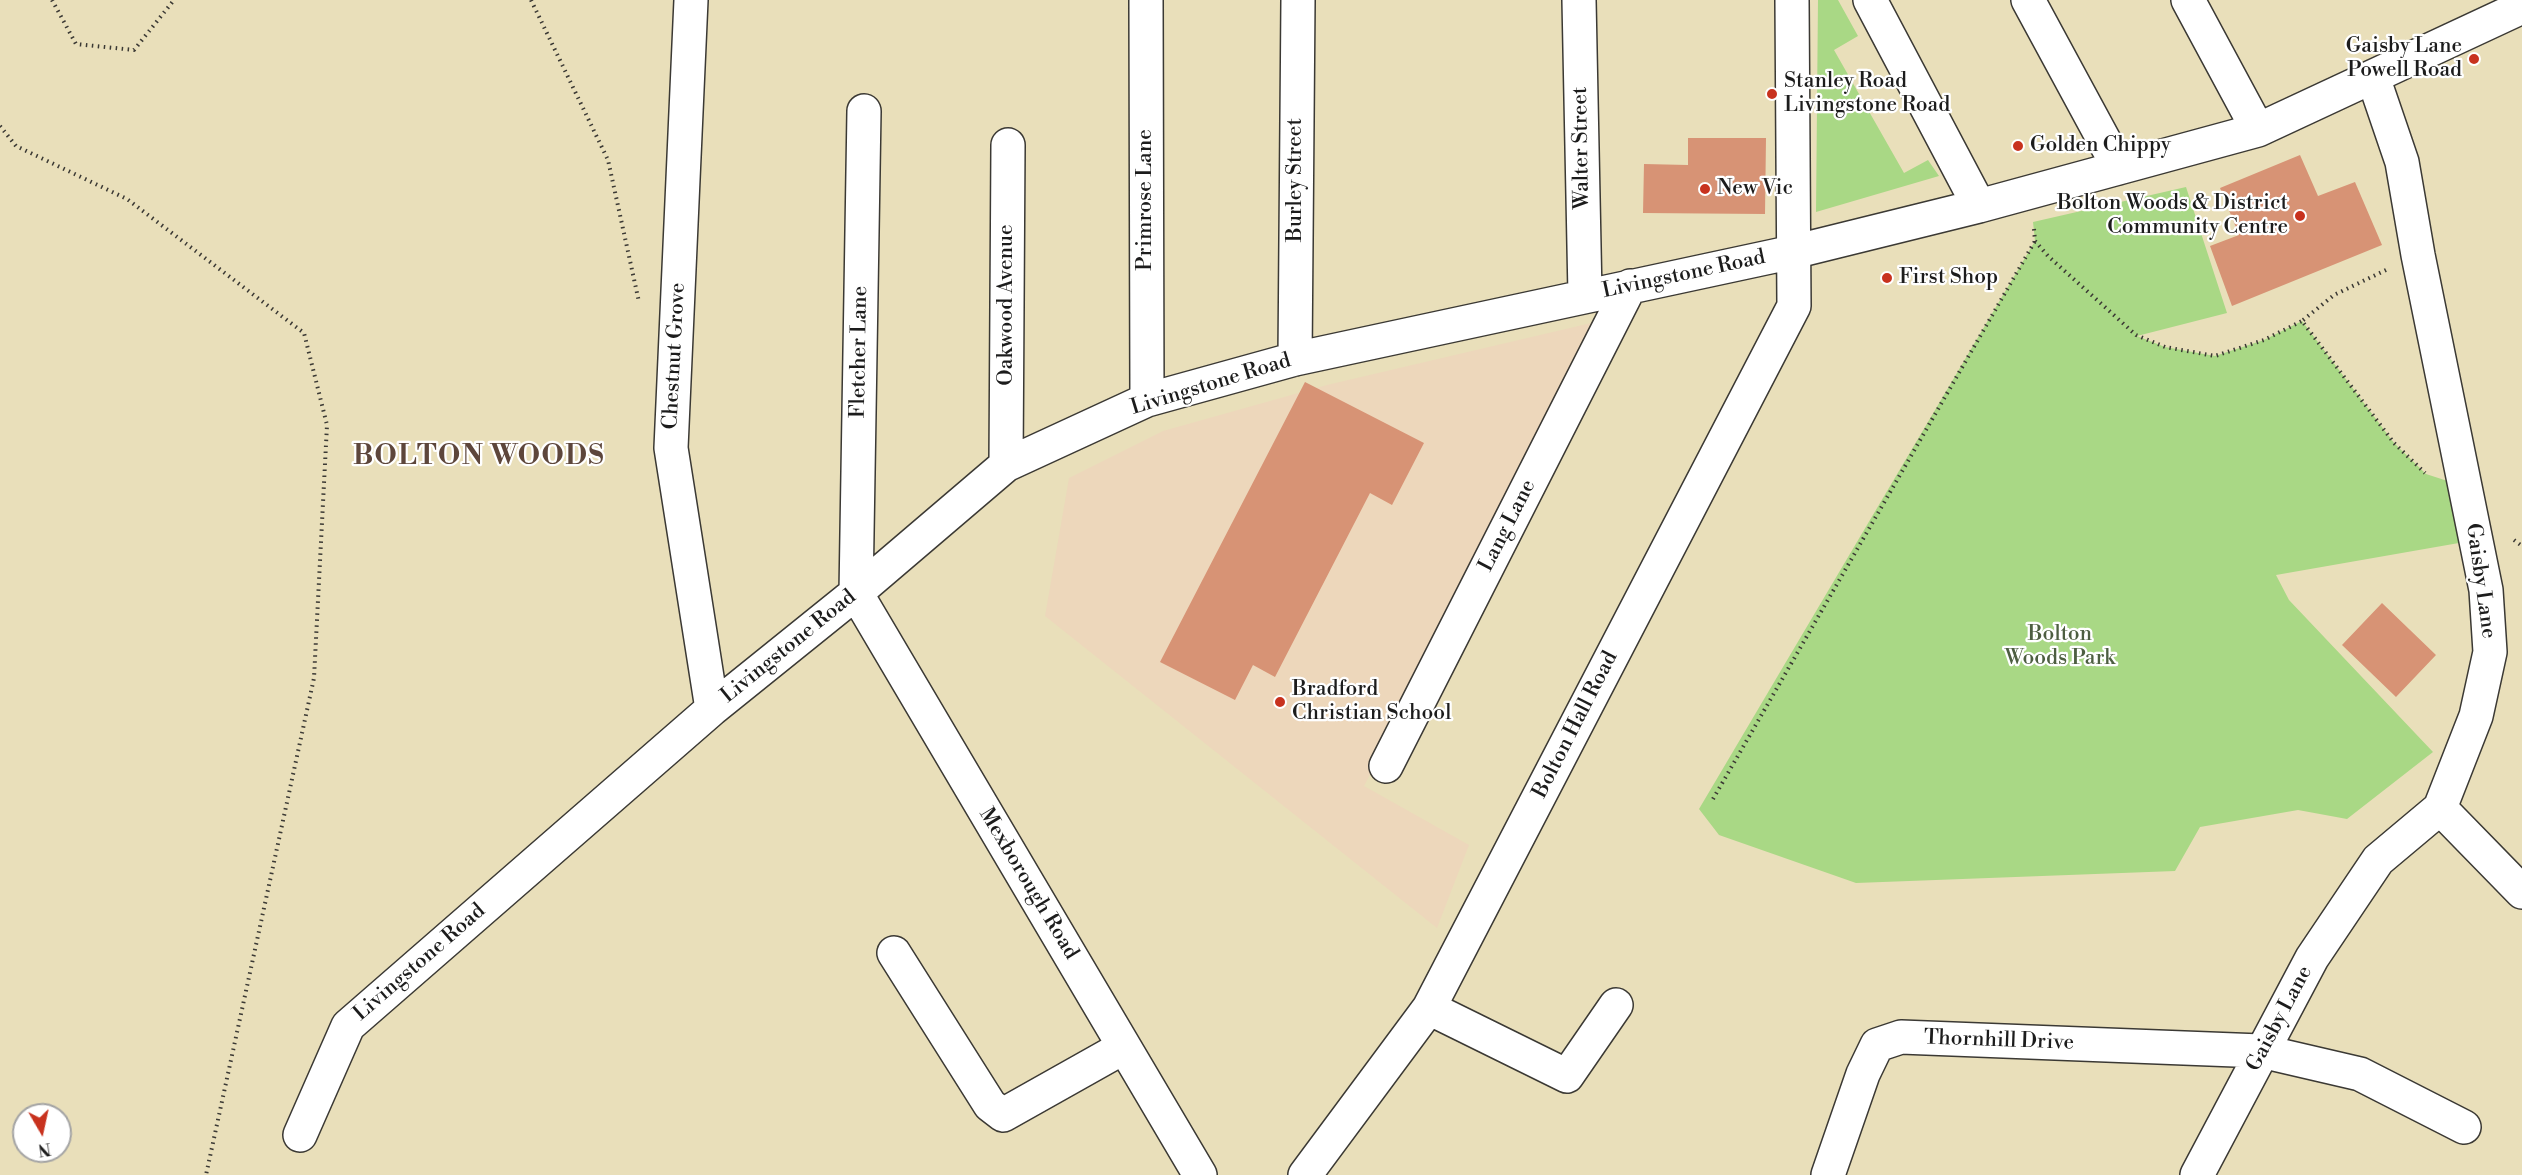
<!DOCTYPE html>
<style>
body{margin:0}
#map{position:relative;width:2522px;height:1175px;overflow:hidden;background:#e9dfba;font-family:"Libre Bodoni",serif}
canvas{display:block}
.north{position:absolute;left:12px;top:1103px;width:60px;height:60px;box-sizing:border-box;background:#fff;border:2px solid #a4a4a4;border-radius:50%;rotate:171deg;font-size:16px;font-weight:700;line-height:24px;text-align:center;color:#1c1c1c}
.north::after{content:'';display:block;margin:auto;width:21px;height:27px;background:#c8321e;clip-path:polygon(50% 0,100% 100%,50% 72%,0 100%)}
</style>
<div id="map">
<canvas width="2522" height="1175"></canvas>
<div class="north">N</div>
</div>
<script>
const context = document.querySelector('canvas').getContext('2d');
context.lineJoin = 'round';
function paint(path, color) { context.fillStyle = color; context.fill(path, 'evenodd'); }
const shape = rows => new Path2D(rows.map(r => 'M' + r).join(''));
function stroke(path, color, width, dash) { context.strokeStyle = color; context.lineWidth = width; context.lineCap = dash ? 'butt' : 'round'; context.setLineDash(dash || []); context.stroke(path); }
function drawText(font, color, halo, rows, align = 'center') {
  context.font = font + ' "Libre Bodoni",serif'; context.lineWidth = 4.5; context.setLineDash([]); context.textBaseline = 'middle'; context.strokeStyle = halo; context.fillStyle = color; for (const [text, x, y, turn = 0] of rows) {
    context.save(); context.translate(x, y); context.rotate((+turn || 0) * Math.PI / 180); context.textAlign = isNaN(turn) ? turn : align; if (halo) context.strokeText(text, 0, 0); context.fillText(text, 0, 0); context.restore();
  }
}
const built = shape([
 [1604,320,1364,786,1469,845,1437,928,1045,616,1069,478,1163,431,1327,385]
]);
const green = shape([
 [1818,0,1838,0,1858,36,1834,50,1904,173,1928,160,1939,176,1816,212],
 [2186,187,2227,313,2137,336,2165,347,2215,356,2264,340,2302,321,2394,443,2426,474,2466,487,2476,540,2276,575,2289,600,2433,752,2347,819,2298,810,2200,827,2175,871,1856,883,1719,835,1699,809,2035,241,2033,222]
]);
const building = shape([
 [1688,138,1766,138,1765,214,1643,213,1644,164,1688,165],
 [2300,155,2318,196,2355,182,2382,245,2232,306,2210,246,2239,235,2220,188],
 [1305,382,1424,443,1392,505,1370,493,1275,677,1253,665,1235,700,1160,662],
 [2382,603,2436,655,2396,697,2342,645]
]);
const path = shape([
 [52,0,76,44,134,50,174,0],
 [531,0,608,160,639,302],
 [0,126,16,146,127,199,304,333,327,425,314,678,206,1175],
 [2034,229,2035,241,2048,256,2136,335,2165,347,2215,356,2264,340,2302,321],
 [2386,270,2334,295,2302,321,2394,443,2425,473],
 [2514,540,2522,546],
 [1713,799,2035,241]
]);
const minor = shape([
 [691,0,671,448,712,709],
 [1146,0,1147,400],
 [1579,0,1585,295],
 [1870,0,1979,206],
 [2028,0,2119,168],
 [2188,0,2258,130],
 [864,111,856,593,1200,1175],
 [1295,359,1298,0],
 [1006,465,1008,145],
 [1386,766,1630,286],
 [2440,808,2522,892],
 [894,953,990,1105,1003,1115,1124,1047],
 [1429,1008,1567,1076,1616,1005],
 [300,1135,348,1026,712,709,856,593,1006,465,1147,400,1295,359,1793,252,1979,206,2258,130,2522,7],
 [1305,1175,1429,1008,1794,306,1792,0],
 [1828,1175,1863,1074,1877,1045,1901,1037,2261,1051,2360,1074,2464,1127],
 [2197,1175,2312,958,2378,860,2440,808,2476,716,2490,652,2486,590,2418,255,2402,162,2373,77]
]);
const markers = [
 [2474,59,6,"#c8321e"],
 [1772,94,6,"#c8321e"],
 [2018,146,6,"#c8321e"],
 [1705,189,6,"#c8321e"],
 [2300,216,6,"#c8321e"],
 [1887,278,6,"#c8321e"],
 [1280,702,6,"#c8321e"]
];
const poiNames = [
 ["Gaisby Lane",2462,47,"right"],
 ["Powell Road",2462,71,"right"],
 ["Stanley Road",1784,82],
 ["Livingstone Road",1784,106],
 ["Golden Chippy",2030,146],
 ["New Vic",1717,189],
 ["Bolton Woods & District",2288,204,"right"],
 ["Community Centre",2288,228,"right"],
 ["First Shop",1899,278],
 ["Bradford",1292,690],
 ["Christian School",1292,714]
];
const streetNames = [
 ["Walter Street",1582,148,-91],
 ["Burley Street",1296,180,-90],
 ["Primrose Lane",1146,200,-90],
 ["Livingstone Road",1684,275,-12],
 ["Oakwood Avenue",1007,305,-90],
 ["Fletcher Lane",860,352,-89],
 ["Chestnut Grove",675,356,-87],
 ["Livingstone Road",1211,385,-17],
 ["Lang Lane",1508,526,-63],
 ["Gaisby Lane",2480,581,82],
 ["Livingstone Road",789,647,-39],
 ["Bolton Hall Road",1576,725,-63],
 ["Mexborough Road",1028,884,59],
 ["Livingstone Road",420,963,-41],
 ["Gaisby Lane",2280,1019,-62],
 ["Thornhill Drive",1999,1041,2]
];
const parkNames = [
 ["Bolton",2060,635],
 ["Woods Park",2060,659]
];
const districtNames = [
 ["BOLTON WOODS",479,458]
];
paint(built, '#edd7bb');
paint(green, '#a9d885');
paint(building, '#d79375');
stroke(minor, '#3b3934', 36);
stroke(path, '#3b3934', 4, [1.5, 4.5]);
stroke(minor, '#fff', 33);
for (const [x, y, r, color] of markers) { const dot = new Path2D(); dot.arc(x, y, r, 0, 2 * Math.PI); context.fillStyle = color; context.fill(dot); stroke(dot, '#fff', 2); }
drawText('21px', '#1c1c1c', '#fff', poiNames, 'left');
drawText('21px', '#1c1c1c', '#fff', streetNames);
drawText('21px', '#4d5e41', '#fff', parkNames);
context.letterSpacing = '1.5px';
drawText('bold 27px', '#5d463b', '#fff', districtNames);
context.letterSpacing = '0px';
</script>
